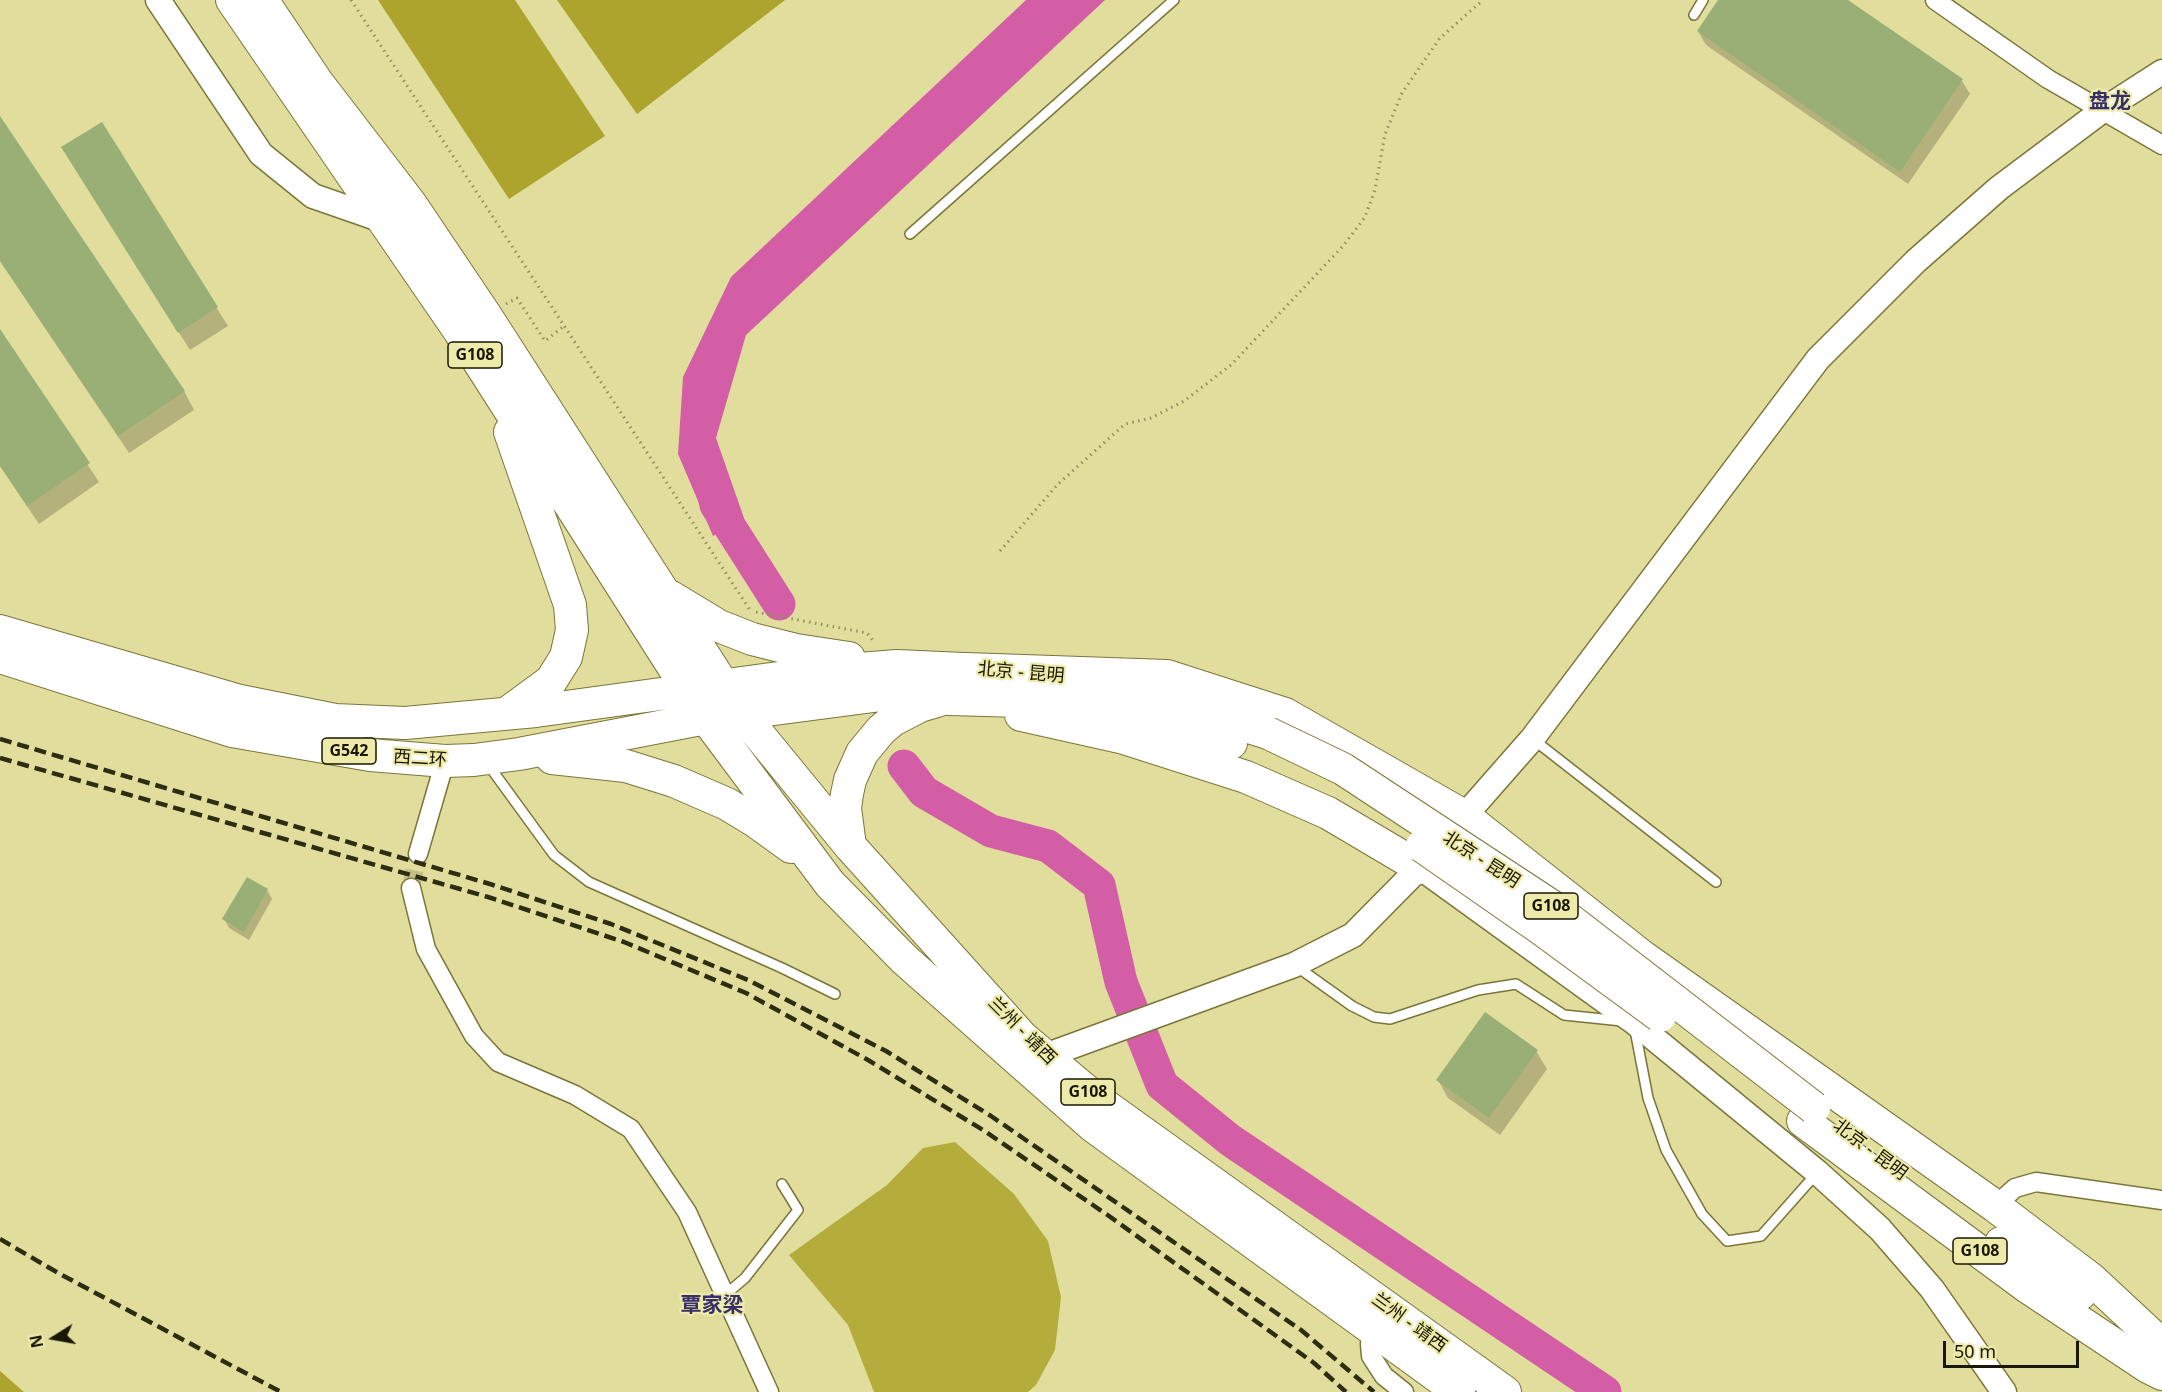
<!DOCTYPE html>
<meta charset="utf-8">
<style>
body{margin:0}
#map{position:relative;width:2162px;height:1392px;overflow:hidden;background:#e1de9d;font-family:"Noto Sans",sans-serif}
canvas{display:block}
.north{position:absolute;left:24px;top:1308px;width:60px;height:60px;-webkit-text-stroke:4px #eeebaa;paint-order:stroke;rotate:259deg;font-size:16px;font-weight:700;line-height:24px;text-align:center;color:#191701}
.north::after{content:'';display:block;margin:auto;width:21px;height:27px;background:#191701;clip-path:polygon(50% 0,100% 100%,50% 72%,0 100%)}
.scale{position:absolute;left:1943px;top:1341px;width:136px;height:27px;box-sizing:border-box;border:3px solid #191701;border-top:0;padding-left:8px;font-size:18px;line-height:21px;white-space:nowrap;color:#191701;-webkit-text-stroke:4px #eeebaa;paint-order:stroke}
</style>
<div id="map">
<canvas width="2162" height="1392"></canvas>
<div class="north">N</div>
<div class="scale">50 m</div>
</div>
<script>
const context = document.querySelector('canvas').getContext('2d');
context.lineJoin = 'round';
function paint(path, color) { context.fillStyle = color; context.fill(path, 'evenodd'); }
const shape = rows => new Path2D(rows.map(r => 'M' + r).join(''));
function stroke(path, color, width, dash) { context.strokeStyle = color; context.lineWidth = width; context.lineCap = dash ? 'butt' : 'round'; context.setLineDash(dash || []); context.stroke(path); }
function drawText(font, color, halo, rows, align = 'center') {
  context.font = font + ' "Noto Sans","Noto Sans SC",sans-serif'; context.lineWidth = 4.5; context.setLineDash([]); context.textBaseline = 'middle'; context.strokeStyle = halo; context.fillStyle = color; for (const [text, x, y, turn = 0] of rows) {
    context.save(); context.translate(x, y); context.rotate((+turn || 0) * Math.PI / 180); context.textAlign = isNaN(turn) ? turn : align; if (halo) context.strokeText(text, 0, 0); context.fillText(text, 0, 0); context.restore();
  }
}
const green = shape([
 [955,1142,1014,1194,1048,1241,1061,1297,1055,1350,1036,1385,1028,1392,874,1392,848,1325,789,1255,887,1185,923,1148]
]);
const forest = shape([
 [378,0,515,0,605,136,509,199],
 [557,0,785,0,637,114],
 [0,1371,24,1392,0,1392]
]);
const water = shape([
 [1026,0,1105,0,746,335,716,438,744,518,713,536,678,454,683,377,731,277]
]);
const shadow = shape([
 [1720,0,1846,0,1962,81,1970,94,1908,184,1706,45,1698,31],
 [101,124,228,326,190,350,74,166],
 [0,134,184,391,194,410,129,453,0,261],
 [0,332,99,482,39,524,0,466],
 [267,890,272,899,249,940,229,928,224,919],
 [1536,1051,1547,1069,1500,1135,1448,1098,1438,1080]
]);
const river = shape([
 [712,486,716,505,779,604],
 [904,766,924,792,991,831,1048,846,1099,885,1121,982,1162,1085,1230,1140,1605,1392]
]);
const building = shape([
 [1718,0,1848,0,1963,79,1900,172,1697,31],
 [0,116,185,391,118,436,0,261],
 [102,122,218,307,178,333,61,147],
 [0,329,90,463,27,506,0,466],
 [247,877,268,889,244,932,222,919],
 [1485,1012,1538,1050,1489,1118,1436,1080]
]);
const streetTunnel = shape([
 [411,888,418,854]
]);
const path = shape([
 [351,0,750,610],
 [506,304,517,298,545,341,564,326],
 [1000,551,1058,484,1125,424,1151,418,1184,401,1231,365,1344,245,1365,217,1375,190,1385,134,1402,93,1440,38,1483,0],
 [756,612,867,633,875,643]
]);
const lane = shape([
 [1694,15,1703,0],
 [910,234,1174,0],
 [1534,740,1716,882],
 [487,763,554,855,589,882,782,968,835,994],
 [1296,966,1352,1006,1374,1017,1390,1019,1478,990,1516,984,1564,1015,1622,1021],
 [1635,1030,1648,1098,1666,1150,1702,1214,1727,1241,1761,1236,1816,1174],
 [725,1295,745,1278,798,1210,782,1184]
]);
const street = shape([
 [1935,0,2048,79,2162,145],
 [418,854,445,761],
 [411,888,426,949,474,1036,498,1062,575,1095,631,1129,687,1212,769,1392],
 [1995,1206,2015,1188,2036,1182,2162,1200],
 [1373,1330,1370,1344,1371,1356,1384,1376,1404,1392]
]);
const secondary = shape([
 [158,0,261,154,313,196,382,220],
 [1453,829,1532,739,1818,359,1916,261,1999,188,2103,110,2162,72],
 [1421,868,1634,1022,1817,1172,1880,1229,1932,1289,2004,1392],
 [1045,1056,1294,965,1353,935,1431,856]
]);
const highway = shape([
 [232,0,460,332,706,718,830,884,905,960,1093,1126,1459,1392],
 [262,0,317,82,410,203,486,316,741,713,850,846,1022,1037,1096,1099,1505,1392],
 [671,597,719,626,752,639,796,650,849,658],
 [0,631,240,701,335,720,405,723,536,711,822,672,897,666,986,670],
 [0,657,232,731,370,755,445,761,474,760,519,754,706,718,889,694,950,699,1091,703,1231,743],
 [966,669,1167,676,1285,714,1464,816,1643,957,1995,1206,2091,1279,2162,1345],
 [1115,685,1268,733],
 [506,714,551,681,566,657,572,630,570,605,510,432],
 [1021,715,1124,738,1246,777,1328,813,1421,868],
 [552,758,626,766,674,781,727,804,755,821,791,847],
 [850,846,845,808,847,794,850,780,862,753,881,730,893,720,920,706,937,701],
 [1803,1121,2026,1286,2148,1367,2162,1374],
 [2001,1243,2080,1294]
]);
const rail = shape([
 [0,739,490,884,611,924,748,980,886,1051,991,1116,1301,1330,1374,1392],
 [0,758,488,897,624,942,746,993,868,1060,983,1130,1109,1216,1314,1363,1346,1392],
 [0,1239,60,1274,281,1392]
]);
const highwayBridge = shape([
 [1268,733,1343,769,1553,907,1814,1108],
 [1422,846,1540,928,1660,1016]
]);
const shields = [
 [475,355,54],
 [349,751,54],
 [1551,906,54],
 [1088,1092,54],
 [1980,1251,54]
];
const shieldNames = [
 ["G108",475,355],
 ["G542",349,751],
 ["G108",1551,906],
 ["G108",1088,1092],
 ["G108",1980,1251]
];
const streetNames = [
 ["北京 - 昆明",1021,673,5],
 ["西二环",420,759,4],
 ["北京 - 昆明",1481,860,33],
 ["兰州 - 靖西",1022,1031,45],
 ["北京 - 昆明",1870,1150,37],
 ["兰州 - 靖西",1409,1323,36]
];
const quarterNames = [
 ["盘龙",2110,102],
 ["覃家梁",712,1306]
];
paint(green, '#b4ac3b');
paint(forest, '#aca42c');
paint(water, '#d45ea6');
paint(shadow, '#0003');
stroke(river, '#d45ea6', 33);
paint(building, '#99af75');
stroke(streetTunnel, '#c3c086', 18, [18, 9]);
stroke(lane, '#7a7639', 12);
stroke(street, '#7a7639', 21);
stroke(secondary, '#7a7639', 27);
stroke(highway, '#7a7639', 34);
stroke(path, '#928f5f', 3, [1.5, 4.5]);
stroke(lane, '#fff', 9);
stroke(street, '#fff', 18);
stroke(secondary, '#fff', 24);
stroke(highway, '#fff', 32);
stroke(rail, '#2e2c11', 4.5, [12, 6]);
stroke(highwayBridge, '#7a7639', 34, []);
stroke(highwayBridge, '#fff', 32);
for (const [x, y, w] of shields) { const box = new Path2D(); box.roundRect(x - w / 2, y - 13, w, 26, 4.5); context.fillStyle = '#eeebaa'; context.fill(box); stroke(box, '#191701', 1.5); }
drawText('bold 16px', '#191701', null, shieldNames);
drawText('18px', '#191701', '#eeebaa', streetNames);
drawText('bold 21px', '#362f6a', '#eeebaa', quarterNames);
</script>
